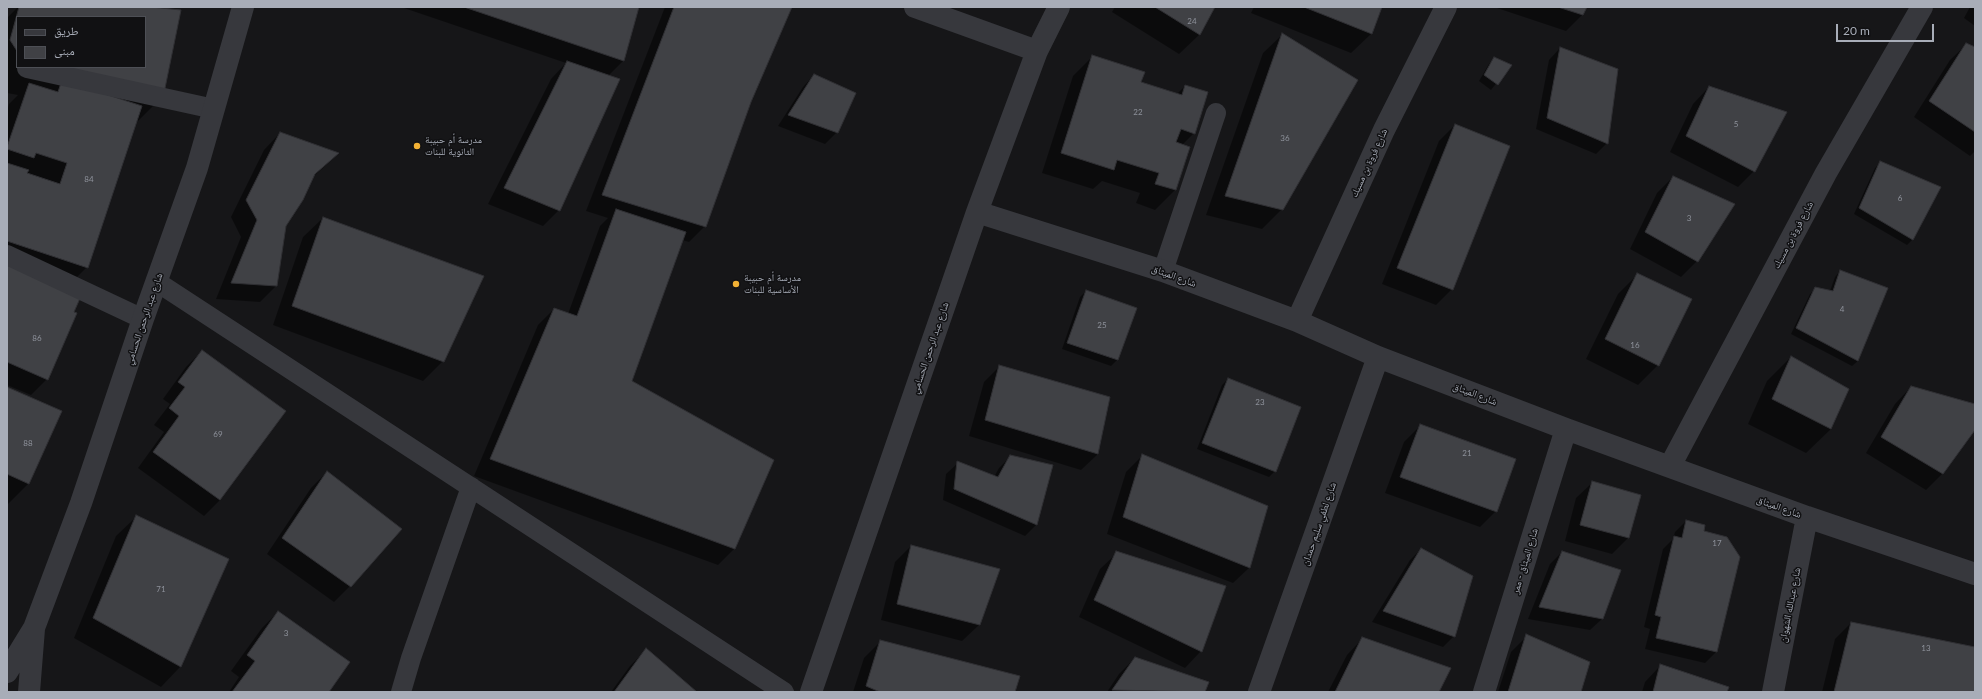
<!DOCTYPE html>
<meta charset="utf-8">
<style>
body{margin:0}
#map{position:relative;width:1982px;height:699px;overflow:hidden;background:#161618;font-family:Lato,"Noto Naskh Arabic",sans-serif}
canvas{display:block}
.frame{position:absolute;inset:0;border:8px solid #a8adb8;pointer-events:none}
.legend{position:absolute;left:16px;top:16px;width:130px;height:52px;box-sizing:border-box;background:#111113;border:1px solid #4d4f55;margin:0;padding:5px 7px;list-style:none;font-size:12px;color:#a8adb8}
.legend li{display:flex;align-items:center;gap:8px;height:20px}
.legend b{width:20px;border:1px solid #4d4f55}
.scale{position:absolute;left:1836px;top:24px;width:98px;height:18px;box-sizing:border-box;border:2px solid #a8adb8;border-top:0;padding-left:5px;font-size:12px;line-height:14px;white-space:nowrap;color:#a8adb8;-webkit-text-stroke:3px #111113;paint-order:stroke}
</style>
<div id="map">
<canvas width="1982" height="699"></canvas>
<div class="frame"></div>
<ul class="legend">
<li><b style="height:5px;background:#37383d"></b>طريق</li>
<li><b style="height:11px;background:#404145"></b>مبنى</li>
</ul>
<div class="scale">20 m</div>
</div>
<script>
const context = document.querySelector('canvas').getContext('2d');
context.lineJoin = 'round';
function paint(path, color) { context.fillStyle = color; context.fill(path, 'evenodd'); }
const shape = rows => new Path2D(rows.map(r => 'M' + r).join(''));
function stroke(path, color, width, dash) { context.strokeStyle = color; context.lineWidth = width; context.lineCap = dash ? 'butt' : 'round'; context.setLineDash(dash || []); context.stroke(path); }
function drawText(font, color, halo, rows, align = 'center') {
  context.font = font + ' Lato,"Noto Naskh Arabic",sans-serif'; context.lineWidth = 3; context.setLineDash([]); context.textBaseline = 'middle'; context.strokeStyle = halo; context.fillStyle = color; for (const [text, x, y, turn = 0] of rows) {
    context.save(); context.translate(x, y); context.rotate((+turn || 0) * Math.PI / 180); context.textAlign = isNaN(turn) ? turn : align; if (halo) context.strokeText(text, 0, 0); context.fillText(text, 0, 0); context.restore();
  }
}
const shadow = shape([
 [18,7,142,7,180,11,162,97,138,121,136,121,87,267,67,287,47,379,31,395,7,385,7,111,9,104,18,95,7,93,7,18],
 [17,17,145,17,145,67,17,67],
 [401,7,638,7,623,61,608,76,559,210,543,226,488,204,551,79,566,63],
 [665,7,791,7,750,102,705,226,689,242,682,240,630,382,734,549,718,565,474,476,538,325,554,309,568,314,600,226,608,218,586,211],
 [1115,7,1214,7,1199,35,1179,54,1112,12],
 [1254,7,1381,7,1371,34,1351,53,1251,13],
 [1497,7,1586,7,1582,15,1566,31,1497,8],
 [1970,7,1975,7,1975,26,1964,18],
 [1283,34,1282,209,1262,229,1206,215,1263,53],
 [1967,44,1975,48,1975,151,1970,156,1914,117,1950,60],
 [1560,48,1607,143,1596,154,1536,129,1549,60],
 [1093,56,1140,82,1177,94,1185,86,1194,133,1182,145,1189,147,1175,190,1155,210,1136,203,1140,193,1102,181,1093,189,1042,173,1073,76],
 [1495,58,1510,66,1491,90,1479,81,1489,64],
 [814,75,837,132,825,144,778,126,803,87],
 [1709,87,1754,171,1738,187,1670,152,1693,104],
 [1455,125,1452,289,1436,305,1382,284,1439,141],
 [280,133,338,154,312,178,285,225,276,286,260,302,216,299,241,237,231,217,264,150],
 [1881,162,1940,188,1912,240,1907,245,1854,214,1875,168],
 [1673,177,1697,261,1681,277,1630,249,1657,193],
 [323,218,443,361,423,381,273,325,303,237],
 [1840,271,1858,361,1852,366,1791,334,1810,294,1816,288,1830,291,1835,277],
 [1638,274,1658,365,1638,385,1586,359,1618,294],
 [1086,291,1136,308,1117,360,1111,366,1062,349,1080,297],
 [202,351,220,500,204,516,138,468,164,432,154,425,170,404,163,399,186,367],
 [1791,357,1831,429,1806,453,1748,424,1767,381],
 [1000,366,1109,398,1098,454,1081,470,969,436,984,382],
 [1228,379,1275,471,1269,477,1197,449,1222,385],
 [1911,387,1975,405,1975,428,1942,474,1926,490,1866,453,1895,404],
 [7,388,29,483,7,505],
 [1420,426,1496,511,1480,527,1385,493,1404,442],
 [1011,456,1052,465,1036,525,1025,536,943,500,946,474,958,463,994,477,999,468],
 [1142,456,1250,567,1233,583,1107,534,1126,472],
 [327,472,350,586,334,602,267,554,311,488],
 [1593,482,1640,496,1628,538,1612,554,1565,541,1576,498],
 [136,517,228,559,180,667,161,687,74,638,116,536],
 [1686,521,1702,532,1716,652,1705,663,1645,649,1650,629,1644,627,1663,549,1673,539,1675,532],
 [911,546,999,569,979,625,962,641,881,620,895,562],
 [1421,549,1454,636,1443,647,1372,622,1410,560],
 [1562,552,1602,619,1590,630,1528,619,1550,564],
 [1117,553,1201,651,1185,668,1079,617,1100,569],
 [278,612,327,692,229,692,239,677,231,671,262,628],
 [1851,623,1975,648,1975,692,1822,692,1835,639],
 [1527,636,1580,692,1498,692,1511,652],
 [1363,638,1438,692,1328,692,1347,655],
 [881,641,1014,692,853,692,864,658],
 [646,650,695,692,611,692,630,666],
 [1135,658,1207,682,1204,692,1107,692,1119,674],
 [1661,665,1726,692,1642,692,1645,682]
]);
const building = shape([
 [19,7,151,7,181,10,163,98,26,67,145,67,145,17,17,17,17,51,10,40,19,7],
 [464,7,639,7,624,61,464,7],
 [674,7,792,7,751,102,706,227,602,195,674,7],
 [1155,7,1215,7,1200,35,1155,7],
 [1304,7,1382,7,1372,34,1304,7],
 [1558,7,1587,7,1583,15,1558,7],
 [1282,33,1358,80,1283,210,1225,196,1282,33],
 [1966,43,1975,47,1975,132,1929,101,1966,43],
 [1560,47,1618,69,1608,144,1547,118,1560,47],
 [1092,55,1145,72,1141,82,1182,95,1185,85,1208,92,1195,134,1181,129,1176,142,1190,147,1176,190,1155,184,1159,173,1117,160,1114,170,1061,153,1092,55],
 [1494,57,1512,65,1498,85,1484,75,1494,57],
 [567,61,620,79,560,211,504,188,567,61],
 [814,74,856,93,838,133,788,115,814,74],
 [62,80,142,106,88,268,7,241,7,163,29,170,27,173,60,184,67,163,36,153,34,158,7,149,7,147,29,83,58,92,62,80],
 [1709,86,1787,112,1755,172,1686,136,1709,86],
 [1455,124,1510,146,1453,290,1397,268,1455,124],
 [280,132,339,153,315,174,303,200,286,226,277,286,231,283,257,220,246,200,280,132],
 [1880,161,1941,187,1913,240,1859,208,1880,161],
 [1673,176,1735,204,1698,262,1645,232,1673,176],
 [616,209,686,232,632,381,774,460,735,549,490,459,554,308,577,316,616,209],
 [323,217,484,276,444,362,292,306,323,217],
 [7,265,81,296,74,312,77,313,48,380,7,362,7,265],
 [1840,270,1888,288,1858,361,1796,328,1815,287,1833,291,1840,270],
 [1637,273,1692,299,1659,366,1605,339,1637,273],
 [1086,290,1137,308,1118,360,1067,343,1086,290],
 [202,350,286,411,220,500,153,452,179,416,169,408,185,387,178,382,202,350],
 [1791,356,1849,389,1831,429,1772,399,1791,356],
 [999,365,1110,397,1098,454,985,420,999,365],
 [1228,378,1301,407,1276,472,1202,443,1228,378],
 [1911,386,1975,404,1975,430,1943,474,1881,437,1911,386],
 [7,387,62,411,29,484,7,474,7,387],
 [1420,424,1516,459,1497,512,1400,477,1420,424],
 [1142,454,1268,506,1250,568,1123,517,1142,454],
 [1010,455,1053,465,1037,525,954,489,957,461,998,477,1010,455],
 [327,471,402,529,351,587,282,538,327,471],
 [1592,481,1641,495,1629,538,1580,525,1592,481],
 [136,515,229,559,181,667,93,618,136,515],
 [1686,520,1705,525,1704,531,1727,537,1740,557,1717,652,1656,638,1661,617,1655,615,1674,536,1682,538,1686,520],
 [911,545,1000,569,980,625,897,604,911,545],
 [1421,548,1473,576,1455,637,1383,611,1421,548],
 [1116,551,1226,586,1202,652,1094,600,1116,551],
 [1562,551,1621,570,1603,619,1539,607,1562,551],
 [278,611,350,662,329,692,232,692,255,661,247,655,278,611],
 [1851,622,1975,647,1975,692,1834,692,1851,622],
 [1526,634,1590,662,1581,692,1508,692,1526,634],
 [1362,637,1451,668,1439,692,1335,692,1362,637],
 [880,640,1020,676,1015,692,880,692,866,686,880,640],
 [646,648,697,692,614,692,646,648],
 [1135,657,1209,682,1205,692,1112,690,1135,657],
 [1660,664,1729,687,1727,692,1653,692,1660,664]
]);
const lane = shape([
 [27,68,214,109],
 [7,255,143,319],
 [1163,271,1216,113],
 [157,282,784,692],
 [401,692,411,658,471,487]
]);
const street = shape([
 [915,7,1037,51],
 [977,212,1163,271,1297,321,1378,357,1566,429,1807,517,1975,574],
 [1297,321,1384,130,1446,7],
 [1670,466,1826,173,1922,7],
 [7,672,34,628,81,503,143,319,197,168,243,7],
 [29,692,34,629],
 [811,692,977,212,1037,51,1059,7],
 [1259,692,1378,357],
 [1484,692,1566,429],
 [1773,692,1807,517]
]);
const markers = [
 [417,146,4,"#f2b134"],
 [736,284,4,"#f2b134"]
];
const numberNames = [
 ["24",1192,21],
 ["22",1138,112],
 ["5",1736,124],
 ["36",1285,138],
 ["84",89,179],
 ["6",1900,198],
 ["3",1689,218],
 ["4",1842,309],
 ["25",1102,325],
 ["86",37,338],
 ["16",1635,345],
 ["23",1260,402],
 ["69",218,434],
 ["88",28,443],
 ["21",1467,453],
 ["17",1717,543],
 ["71",161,589],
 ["3",286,633],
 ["13",1926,648]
];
const poiNames = [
 ["مدرسة أم حبيبة",425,140],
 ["الثانوية للبنات",425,152],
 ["مدرسة أم حبيبة",744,278],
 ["الأساسية للبنات",744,290]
];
const streetNames = [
 ["شارع فروة بن مسيك",1369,163,-65],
 ["شارع فروة بن مسيك",1793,235,-62],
 ["شارع الميثاق",1174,276,20],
 ["شارع عبد الرحمن الحسامي",144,319,-71],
 ["شارع عبد الرحمن الحسامي",930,348,-71],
 ["شارع الميثاق",1475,394,21],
 ["شارع الميثاق",1779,507,20],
 ["شارع لطفي سليم حمدان",1319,524,-71],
 ["شارع الميثاق - ممر",1525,561,-73],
 ["شارع عبدالله الشهوان",1790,605,-79]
];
paint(shadow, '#0007');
paint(building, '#404145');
stroke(building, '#303034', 1);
stroke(lane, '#37383d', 20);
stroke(street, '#37383d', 22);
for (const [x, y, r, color] of markers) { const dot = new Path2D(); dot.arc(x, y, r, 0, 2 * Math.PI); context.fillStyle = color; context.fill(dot); stroke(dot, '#111113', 1.5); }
drawText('8px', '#8e929b', null, numberNames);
drawText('10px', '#a8adb8', '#111113', poiNames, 'left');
drawText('10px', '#a8adb8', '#111113', streetNames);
</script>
